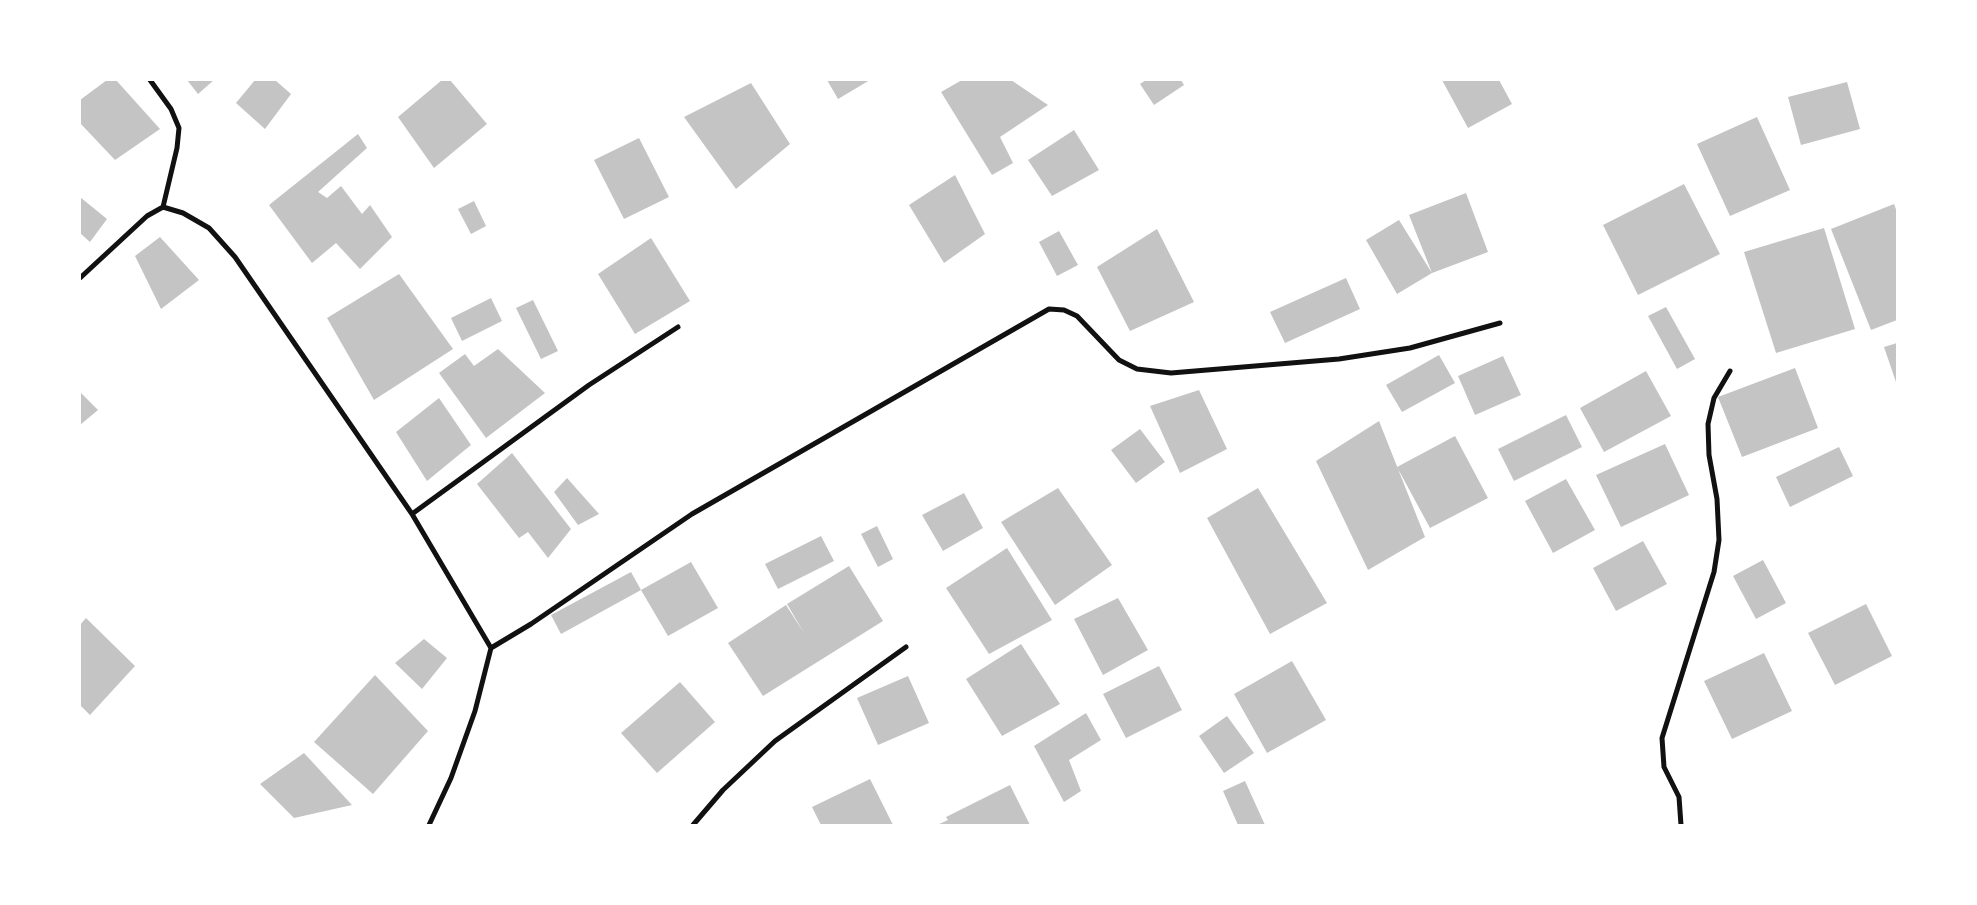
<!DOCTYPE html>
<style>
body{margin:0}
#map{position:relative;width:1977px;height:905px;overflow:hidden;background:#fff;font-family:Quicksand,sans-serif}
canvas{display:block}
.frame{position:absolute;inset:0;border:81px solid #fff;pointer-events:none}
</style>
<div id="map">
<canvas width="1977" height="905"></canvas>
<div class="frame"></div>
</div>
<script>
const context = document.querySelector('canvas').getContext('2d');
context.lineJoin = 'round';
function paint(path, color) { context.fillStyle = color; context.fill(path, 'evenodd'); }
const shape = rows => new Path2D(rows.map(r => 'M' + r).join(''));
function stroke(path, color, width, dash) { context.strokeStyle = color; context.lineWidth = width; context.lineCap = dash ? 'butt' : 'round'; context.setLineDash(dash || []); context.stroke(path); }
const building = shape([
 [107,80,116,80,160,129,115,160,80,123,80,100],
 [187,80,214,80,198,94],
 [255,80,275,80,291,94,265,129,236,103],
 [442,80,450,80,487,124,434,168,398,117],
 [827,80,870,80,838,99],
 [962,80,1011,80,1048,105,1000,137,1013,163,992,175,941,92],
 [1146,80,1181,80,1184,85,1154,105,1140,84],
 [1442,80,1499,80,1512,104,1468,128],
 [1847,82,1860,129,1801,145,1788,97],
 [751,83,790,144,736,189,684,117],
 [1757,117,1790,190,1730,216,1697,144],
 [1074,130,1099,170,1052,196,1028,160],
 [358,134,367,148,318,192,327,198,341,186,362,214,370,205,392,237,360,269,336,243,312,263,269,205],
 [639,138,669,197,624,219,594,160],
 [955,175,985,234,944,263,909,205],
 [1684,184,1720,254,1638,295,1603,225],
 [1466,193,1488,252,1432,273,1397,294,1366,240,1399,220,1432,273,1409,215],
 [80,197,107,219,90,242,80,233],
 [474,201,486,226,471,234,458,209],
 [1894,204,1897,212,1897,320,1871,330,1831,229],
 [1824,228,1855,329,1776,353,1744,252],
 [1157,229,1194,302,1130,331,1097,267],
 [1059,231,1078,265,1057,276,1039,242],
 [160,237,199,280,161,309,135,256],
 [651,238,690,301,635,334,598,274],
 [399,274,453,349,374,400,327,318],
 [1346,278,1360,309,1285,343,1270,312],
 [491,298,502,321,462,341,451,318],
 [533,300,558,351,541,359,516,308],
 [1666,307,1695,359,1677,369,1648,316],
 [1897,343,1897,385,1884,347],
 [498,349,545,393,486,438,439,373,465,354,474,366],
 [1439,355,1455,383,1402,412,1386,385],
 [1503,356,1521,395,1475,415,1458,376],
 [1795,368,1818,428,1742,457,1718,397],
 [1646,371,1671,416,1604,452,1580,408],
 [1199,390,1227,449,1180,473,1150,406],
 [80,392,98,410,80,425],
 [439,398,471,445,427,481,396,432],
 [1566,415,1582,447,1514,481,1498,449],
 [1379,421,1425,537,1368,570,1316,461],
 [1140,429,1165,462,1136,483,1111,450],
 [1455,436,1488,498,1430,528,1397,467],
 [1665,444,1689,495,1621,527,1596,475],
 [1839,447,1853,476,1790,507,1776,477],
 [512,453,571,529,548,558,528,532,519,538,477,484],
 [567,478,599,514,578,525,554,492],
 [1566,479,1595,530,1553,553,1525,501],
 [1058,488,1112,565,1055,605,1001,522],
 [1258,488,1327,603,1270,634,1207,518],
 [964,493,983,528,943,551,922,515],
 [877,526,893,559,878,567,861,534],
 [821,536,834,561,778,589,765,564],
 [1643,541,1667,584,1616,611,1593,568],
 [1007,548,1052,620,989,654,946,588],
 [1763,560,1786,603,1756,619,1733,576],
 [691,562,718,608,668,636,641,590],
 [849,566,883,621,763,696,728,643,786,605,804,633,787,604],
 [631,572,641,590,561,634,551,615],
 [1118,598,1148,650,1103,675,1074,619],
 [1866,604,1892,656,1835,685,1808,633],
 [86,618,135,666,90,715,80,705,80,625],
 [424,639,447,658,422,689,395,663],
 [1021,644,1060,704,1002,736,966,679],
 [1764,653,1792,711,1732,739,1704,681],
 [1292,661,1326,720,1267,753,1234,694],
 [1159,666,1182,710,1126,738,1103,694],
 [375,675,428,731,373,794,314,742],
 [908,676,929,723,878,745,857,698],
 [680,682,715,722,657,773,621,733],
 [1086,713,1101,740,1069,760,1081,791,1064,802,1034,746],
 [1227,716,1254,753,1224,773,1199,736],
 [304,753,352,805,294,818,260,784],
 [870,779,893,825,821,825,812,807],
 [1245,781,1265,825,1238,825,1223,791],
 [1010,785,1030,825,937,825,948,820,946,817]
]);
const minor = shape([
 [150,80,171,109,179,128,177,148,163,207],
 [80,278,147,216,163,207,183,213,209,228,235,257,412,514,491,648,475,711,451,778,429,825],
 [412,514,589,385,678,327],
 [491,648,531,624,692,514,1049,309,1064,310,1077,316,1119,360,1137,369,1171,373,1339,359,1410,348,1500,323],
 [693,825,723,790,775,741,906,647],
 [1681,825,1679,797,1664,767,1662,738,1714,572,1719,540,1717,499,1709,455,1708,424,1714,398,1730,371]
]);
paint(building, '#c4c4c4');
stroke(minor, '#111', 5);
</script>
